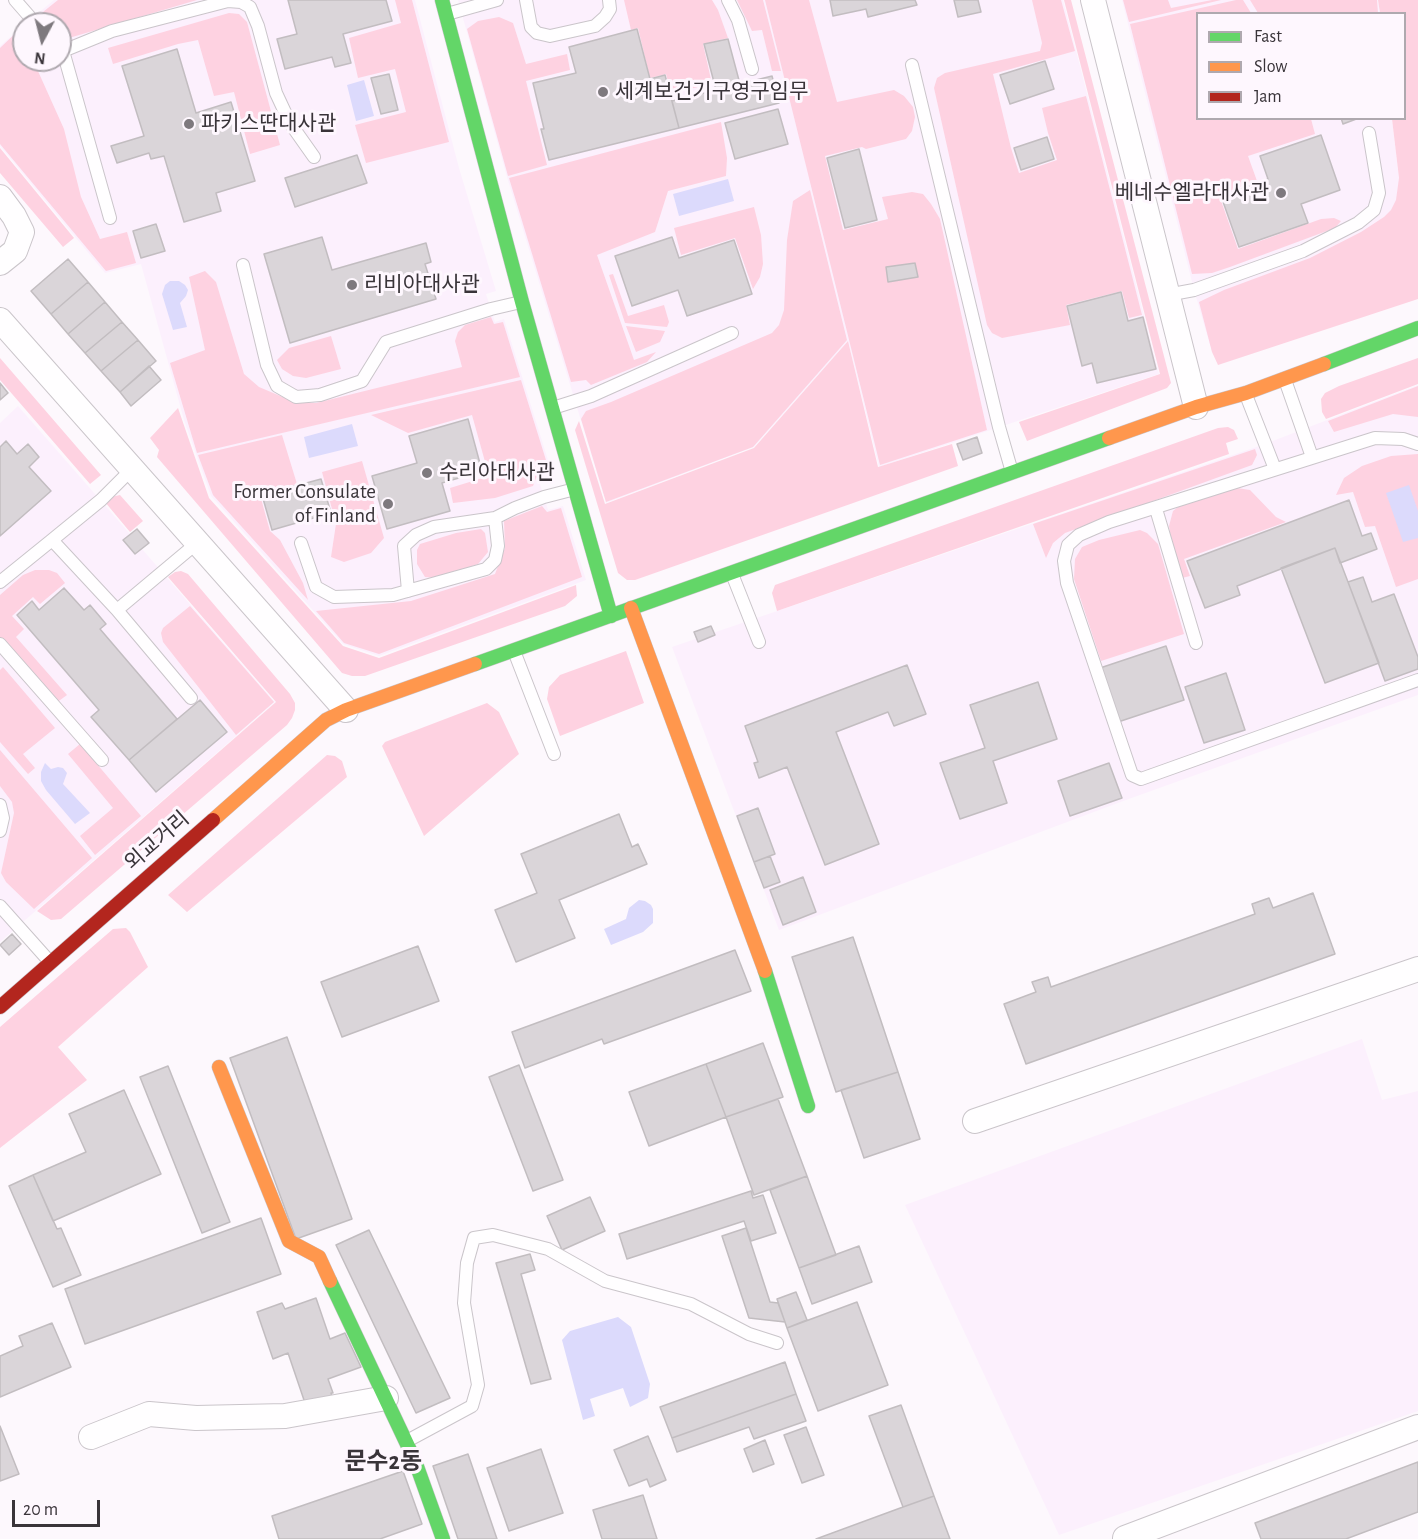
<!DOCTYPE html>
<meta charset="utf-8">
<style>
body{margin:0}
#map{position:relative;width:1418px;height:1539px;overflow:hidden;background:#fdf8fd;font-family:"Alegreya Sans",sans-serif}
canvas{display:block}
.legend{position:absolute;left:1196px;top:12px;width:210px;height:108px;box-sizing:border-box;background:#fef7fe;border:2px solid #afa9af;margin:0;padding:8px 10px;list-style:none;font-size:18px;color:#393439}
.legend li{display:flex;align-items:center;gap:12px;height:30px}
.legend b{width:30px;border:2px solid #afa9af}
.north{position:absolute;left:12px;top:12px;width:60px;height:60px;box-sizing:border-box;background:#fef7fe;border:2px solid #afa9af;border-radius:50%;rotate:187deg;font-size:16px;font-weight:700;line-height:24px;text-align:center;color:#393439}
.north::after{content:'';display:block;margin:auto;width:21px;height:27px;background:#7e797e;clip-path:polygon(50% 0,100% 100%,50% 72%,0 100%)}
.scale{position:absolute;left:12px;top:1500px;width:88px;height:27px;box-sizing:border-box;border:3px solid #393439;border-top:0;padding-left:8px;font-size:18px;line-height:21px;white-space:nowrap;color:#393439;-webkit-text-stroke:4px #fef7fe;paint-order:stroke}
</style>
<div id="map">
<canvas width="1418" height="1539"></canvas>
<ul class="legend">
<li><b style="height:8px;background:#63d668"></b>Fast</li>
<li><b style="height:8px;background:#ff974d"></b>Slow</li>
<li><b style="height:8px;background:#b3261e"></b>Jam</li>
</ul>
<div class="north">N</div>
<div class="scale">20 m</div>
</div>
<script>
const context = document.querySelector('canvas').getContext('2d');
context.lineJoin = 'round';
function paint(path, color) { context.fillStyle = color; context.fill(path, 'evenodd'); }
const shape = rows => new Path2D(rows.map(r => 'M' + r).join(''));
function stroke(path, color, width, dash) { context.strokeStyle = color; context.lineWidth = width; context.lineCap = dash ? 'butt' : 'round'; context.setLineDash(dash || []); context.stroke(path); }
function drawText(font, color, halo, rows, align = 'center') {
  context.font = font + ' "Alegreya Sans","Noto Sans KR",sans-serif'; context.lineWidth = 6; context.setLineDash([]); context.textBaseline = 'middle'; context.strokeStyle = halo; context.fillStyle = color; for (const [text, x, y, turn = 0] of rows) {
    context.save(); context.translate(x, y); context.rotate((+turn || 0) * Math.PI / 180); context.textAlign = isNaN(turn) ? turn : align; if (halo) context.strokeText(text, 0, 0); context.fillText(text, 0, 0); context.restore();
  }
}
const built = shape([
 [54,0,415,0,459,168,496,291,486,294,495,322,504,319,553,476,539,481,548,510,563,506,586,580,379,656,343,644,211,496,184,420,141,264,105,273,0,146,0,46,24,25,24,60,60,60,60,24,25,24],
 [458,0,1063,0,1159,374,879,467,848,341,754,447,606,503,507,177],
 [1122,0,1378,0,1380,13,1198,14,1198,118,1392,119,1412,289,1212,352,1194,290],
 [1418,385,1418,695,1126,800,779,930,672,647,1265,444],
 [18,406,130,534,137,529,149,543,142,549,275,702,0,942,0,423],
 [1362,1039,1382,1100,1418,1091,1418,1411,1059,1535,905,1205]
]);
const green = shape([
 [58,0,197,0,69,38,60,35,60,24,46,24,38,16],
 [395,0,412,0,449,142,366,163,355,125,406,112,395,69,358,78,349,38,401,23],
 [624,0,712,0,718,10,728,38,703,44,712,84,671,93,666,74,650,78,638,28,631,30],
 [737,0,763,0,781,71,772,71,762,30,752,31],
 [765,0,809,0,837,102,894,90,904,96,913,107,915,117,912,131,906,139,866,149,862,147,825,156,843,230,888,219,882,197,912,192,923,194,931,204,940,219,987,430,880,465],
 [1032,0,1061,0,1075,51,993,74,1011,148,1019,173,1057,160,1048,133,1042,108,1086,96,1142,315,1129,318,1122,291,1066,305,1070,325,1002,338,992,333,987,325,934,88,937,78,945,73,1040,51,1042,43],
 [1064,0,1071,0,1171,383,1167,388,1027,441,1019,422,1160,374],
 [1123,0,1168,0,1171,8,1212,0,1221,0,1129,22],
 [1236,0,1243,0,1251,13,1198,14,1198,118,1311,119,1315,134,1248,156,1257,181,1219,195,1238,249,1321,219,1334,218,1341,221,1335,228,1230,267,1212,273,1192,274,1130,24],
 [1250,0,1377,0,1378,13,1258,13],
 [1378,0,1418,0,1418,299,1218,365,1212,352,1199,302,1224,290,1310,258,1361,232,1384,217,1391,210,1396,200,1399,178,1392,119,1404,118,1404,14,1380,13],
 [229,13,239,14,247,22,280,145,250,154,234,92,214,96,198,40,178,44,113,64,108,48],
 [499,17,513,23,526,64,567,54,570,70,526,81,547,165,508,176,467,29,478,21],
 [19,30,24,41,24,60,33,60,64,129,81,197,100,239,127,232,136,263,106,271,0,144,0,48],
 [721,122,727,158,726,176,668,191,655,232,597,255,634,360,656,352,647,362,591,385,586,380,571,382,509,178],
 [0,148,74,238,63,247,0,173],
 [810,190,847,340,753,447,606,502,581,419,586,411,611,402,772,333,779,325,784,310,787,240,793,201],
 [754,207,761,235,763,264,760,277,753,289,735,238,681,255,674,228],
 [205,271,216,282,244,374,259,387,297,403,316,403,462,367,455,341,458,332,465,325,491,317,494,324,503,322,520,377,197,453,170,363,205,350,189,277],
 [613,274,628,316,664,305,669,322,667,327,625,323,609,275],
 [626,326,665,331,660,342,636,352],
 [331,336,341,369,306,378,293,376,282,369,277,360,289,348],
 [848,341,878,467,952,444,958,466,635,580,627,580,618,573,575,430,579,421,605,504,754,448],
 [0,358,101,475,90,484,0,380],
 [1418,358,1418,384,1326,419,1322,412,1321,399,1325,393,1339,386],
 [521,380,550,473,536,478,533,486,495,498,453,503,450,488,489,476,472,415,408,433,371,415],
 [1418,386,1418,417,1393,414,1334,432,1328,421],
 [178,408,209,498,343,646,379,658,576,585,577,596,565,606,365,676,352,676,342,673,157,457,159,450,150,438],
 [1228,427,1234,430,1238,439,1226,443,1229,454,777,611,772,593,775,585,1218,428],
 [282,435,297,484,260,495,270,531,280,540,303,583,308,600,213,495,198,455],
 [1255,449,1257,455,1252,465,1065,533,1053,543,1046,558,1033,524],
 [1418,454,1418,579,1396,587,1375,526,1365,527,1353,492,1336,495,1344,478,1362,466,1391,456],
 [362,461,384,538,371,553,344,562,331,557,336,524,322,472],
 [1237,488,1250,490,1276,517,1286,522,1184,559,1190,576,1182,578,1172,545,1169,526,1173,511,1182,504],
 [120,495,143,521,130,532,105,502,111,497],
 [542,506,547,512,561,508,582,577,379,654,344,643,316,611,411,601,495,574,505,548,504,521],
 [481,529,485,533,488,552,478,564,437,578,425,577,417,564,417,550,420,544,456,533],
 [1140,530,1147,533,1158,544,1184,634,1101,661,1074,579,1075,559,1082,547,1099,540],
 [35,570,49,570,57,573,65,583,40,604,33,597,12,616,24,629,16,637,67,695,56,703,0,638,0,595,23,575],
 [181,571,188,574,290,694,295,703,295,710,292,718,287,725,61,919,51,920,37,911,276,702,168,577,175,572],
 [190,606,274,702,236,735,163,642,161,633,163,628],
 [626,651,644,703,560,736,547,699,549,687,560,675],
 [3,667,55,728,23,754,35,768,28,774,0,742,0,670],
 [487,703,499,712,519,754,424,836,382,746,385,742],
 [80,744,141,816,95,855,80,836,113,808,68,754],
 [0,750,92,858,34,909,6,882,1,873,14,813,12,802,0,786],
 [327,755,335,756,342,761,347,777,187,912,168,895],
 [126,928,130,932,148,967,58,1047,87,1080,0,1148,0,1027,113,929]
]);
const water = shape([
 [364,80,374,116,356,121,347,85],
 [728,179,734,201,679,216,673,194],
 [170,281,179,281,185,285,188,290,186,296,180,303,187,327,173,330,162,294,165,285],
 [352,424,358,446,309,458,304,437],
 [1409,485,1418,511,1418,538,1403,542,1386,493],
 [45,763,51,769,58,767,63,768,67,773,63,784,90,813,75,824,46,790,41,781,41,772],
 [639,900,645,901,651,905,653,909,653,923,643,932,611,945,604,929,626,919,629,908],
 [618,1317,631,1327,650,1384,648,1398,630,1407,623,1388,590,1399,595,1416,583,1420,562,1340,570,1331]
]);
const building = shape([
 [288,0,386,0,392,21,343,34,351,63,335,67,332,57,285,69,277,39,297,34,288,0],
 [830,0,915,0,917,5,868,17,866,9,833,16,830,0],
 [954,0,978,0,981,12,958,17,954,0],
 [637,29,650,79,665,75,679,128,549,160,541,129,544,129,533,83,576,73,569,47,637,29],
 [728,39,740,84,716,90,704,44,728,39],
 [177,49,196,113,231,102,255,181,216,193,221,211,184,222,164,156,151,159,149,153,117,163,111,146,144,136,122,66,177,49],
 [1045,61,1054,89,1010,104,1000,75,1045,61],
 [389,74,398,110,381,114,371,78,389,74],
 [772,76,779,103,679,128,672,101,772,76],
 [778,109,788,144,735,159,725,123,778,109],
 [1341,118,1359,118,1343,124,1341,118],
 [1321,135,1340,190,1301,204,1308,223,1239,247,1221,196,1268,179,1260,156,1321,135],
 [1047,137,1054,159,1021,170,1014,148,1047,137],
 [859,149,877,220,845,228,827,158,859,149],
 [357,155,367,183,295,207,285,178,357,155],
 [156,224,165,251,141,258,133,231,156,224],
 [322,237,332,270,426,243,431,262,425,264,436,299,290,343,264,254,322,237],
 [672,237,679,258,734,240,752,294,687,316,678,290,632,306,615,256,672,237],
 [68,259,88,282,51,314,31,291,68,259],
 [915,263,918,277,888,282,886,267,915,263],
 [88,282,105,302,68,334,51,314,88,282],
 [1121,292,1128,321,1143,317,1156,369,1097,383,1092,363,1082,366,1067,306,1121,292],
 [105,302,122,322,85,353,68,334,105,302],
 [122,322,138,340,101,371,85,353,122,322],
 [138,340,156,361,120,392,101,371,138,340],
 [149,366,161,380,131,406,120,392,149,366],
 [0,383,8,393,0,400,0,383],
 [468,419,482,471,442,483,450,511,387,529,372,476,417,463,409,436,468,419],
 [977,437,982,453,963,460,957,444,977,437],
 [6,441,17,454,28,444,39,457,29,467,51,491,0,536,0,447,6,441],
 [321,479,331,513,272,530,262,495,321,479],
 [1349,500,1362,536,1371,533,1377,549,1340,563,1335,548,1237,586,1240,595,1205,608,1187,561,1349,500],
 [137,529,149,543,135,554,123,540,137,529],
 [1335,548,1379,663,1325,683,1281,568,1335,548],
 [1363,577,1372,602,1394,594,1418,657,1418,669,1385,681,1348,582,1363,577],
 [64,588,84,610,90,605,106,624,100,629,177,719,129,760,91,717,99,710,17,615,32,601,39,610,64,588],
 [711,626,715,635,698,642,694,632,711,626],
 [1166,646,1184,700,1118,722,1100,668,1166,646],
 [907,665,926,714,894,726,888,712,836,732,879,844,825,865,787,767,759,778,754,763,758,762,745,726,907,665],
 [1226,673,1245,730,1204,743,1185,687,1226,673],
 [1038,682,1057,739,993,761,1007,803,960,819,940,763,985,748,970,705,1038,682],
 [200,700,227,732,156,792,129,760,200,700],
 [1109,763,1122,798,1070,816,1058,781,1109,763],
 [758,808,775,854,754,862,737,816,758,808],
 [619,814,632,847,638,844,647,864,559,900,575,938,516,962,495,910,537,893,521,854,619,814],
 [770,856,780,882,764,888,754,862,770,856],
 [803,877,816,912,783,925,770,890,803,877],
 [1313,893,1335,954,1026,1064,1004,1004,1036,992,1032,982,1048,977,1051,987,1255,914,1252,904,1269,898,1273,908,1313,893],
 [12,934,21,944,9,955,0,945,12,934],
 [853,937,898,1072,836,1092,792,957,853,937],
 [418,946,439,1001,342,1037,321,982,418,946],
 [735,950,751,991,604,1044,602,1039,525,1068,512,1032,735,950],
 [287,1037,352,1219,296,1239,230,1058,287,1037],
 [763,1043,783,1097,726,1117,706,1064,763,1043],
 [706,1064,726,1117,649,1146,629,1092,706,1064],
 [519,1065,563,1180,533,1191,489,1077,519,1065],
 [168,1066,230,1222,202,1233,140,1077,168,1066],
 [898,1072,920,1139,864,1158,841,1090,898,1072],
 [124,1090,161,1174,53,1221,33,1175,86,1152,69,1114,124,1090],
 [778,1099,807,1176,754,1195,726,1117,778,1099],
 [33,1175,57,1229,61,1228,81,1275,53,1287,9,1186,33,1175],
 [807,1176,836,1255,799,1268,770,1190,807,1176],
 [751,1191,753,1198,763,1195,776,1233,751,1241,744,1221,627,1259,619,1234,751,1191],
 [590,1197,605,1231,562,1250,547,1216,590,1197],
 [261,1218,281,1274,85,1344,65,1289,261,1218],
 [746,1228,770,1302,778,1303,785,1322,749,1318,722,1236,746,1228],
 [369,1230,450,1398,416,1413,336,1245,369,1230],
 [859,1246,872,1282,812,1304,799,1268,859,1246],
 [530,1254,535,1270,521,1274,551,1379,531,1384,496,1263,530,1254],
 [796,1292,807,1320,787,1328,777,1299,796,1292],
 [316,1298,330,1339,345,1333,361,1367,328,1379,333,1393,331,1393,332,1397,305,1403,288,1353,273,1359,257,1312,282,1303,285,1309,316,1298],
 [857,1302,888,1385,818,1411,787,1328,857,1302],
 [52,1323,71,1367,0,1397,0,1356,23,1346,19,1336,52,1323],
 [785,1362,796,1394,672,1438,660,1407,785,1362],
 [796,1394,806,1421,754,1439,749,1427,677,1452,672,1438,796,1394],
 [901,1405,934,1496,903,1507,869,1416,901,1405],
 [0,1426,19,1474,0,1481,0,1426],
 [806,1427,824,1475,802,1483,784,1435,806,1427],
 [648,1436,666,1480,650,1487,647,1479,629,1486,614,1450,648,1436],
 [765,1440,774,1464,753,1472,744,1449,765,1440],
 [541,1449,563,1513,509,1531,487,1468,541,1449],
 [468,1454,497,1539,458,1539,433,1466,468,1454],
 [1418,1462,1418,1512,1346,1539,1261,1539,1255,1523,1418,1462],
 [403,1471,422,1524,380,1539,279,1539,272,1516,403,1471],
 [643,1495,657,1539,602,1539,593,1510,643,1495],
 [934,1496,950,1539,816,1539,903,1507,934,1496]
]);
const lane = shape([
 [15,0,36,24],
 [526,0,531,27,537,33,550,36,595,26,605,17,610,9,609,0],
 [728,0,738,20,752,69],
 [447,14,497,0],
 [60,47,63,51,110,218],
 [63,51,112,31,228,1,241,2,250,7,258,26,276,93,290,123,314,157],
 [912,65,999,427,1012,472],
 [243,265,267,365,277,386,296,397,320,395,362,381,386,342,491,309,521,302],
 [1167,295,1194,290,1303,251,1358,223,1374,210,1379,193,1369,133],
 [1285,380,1312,457],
 [1246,395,1275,469],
 [553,408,591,396,732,333],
 [1418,444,1403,439,1375,438,1109,522,1079,535,1068,545,1064,561,1067,583,1132,775,1141,779,1418,680],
 [131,470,101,500,52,540,117,610,191,698],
 [1156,509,1196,643],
 [301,543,316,587,334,597,393,595,486,569,495,560,498,546,495,518,515,508,544,497,575,489],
 [732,574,759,642],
 [0,582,52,540],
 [408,591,404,546,416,535,434,527,495,518],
 [117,610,197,543],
 [0,644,102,760],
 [514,651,554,754],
 [0,805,3,818,0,831],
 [0,906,50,962],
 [407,1441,472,1406,478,1385,464,1303,467,1263,474,1238,493,1235,548,1249,605,1281,691,1304,749,1334,777,1343]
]);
const street = shape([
 [1093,0,1196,407],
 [0,197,14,216,22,232,15,251,0,263],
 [0,320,346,710],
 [975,1121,1418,969],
 [91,1437,149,1414,196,1418,285,1416,386,1398],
 [1125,1538,1418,1427]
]);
const fast = shape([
 [442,0,522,302,611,616],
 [1324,364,1418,328],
 [475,664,1109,438],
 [765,971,808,1106],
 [330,1281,415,1461,443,1539]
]);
const slow = shape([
 [1109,438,1196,407,1246,393,1324,364],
 [631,608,765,971],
 [213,820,326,720,346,710,475,664],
 [219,1067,289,1241,319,1257,330,1281]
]);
const jam = shape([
 [0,1007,213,820]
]);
const markers = [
 [603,92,6,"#7e797e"],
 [189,124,6,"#7e797e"],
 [1281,193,6,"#7e797e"],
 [352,285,6,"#7e797e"],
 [427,473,6,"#7e797e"],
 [388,504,6,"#7e797e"]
];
const poiNames = [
 ["세계보건기구영구임무",615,92],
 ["파키스딴대사관",201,124],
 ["베네수엘라대사관",1269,193,"right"],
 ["리비아대사관",364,285],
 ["수리아대사관",439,473],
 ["Former Consulate",376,492,"right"],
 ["of Finland",376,516,"right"]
];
const streetNames = [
 ["외교거리",157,841,-41]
];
const quarterNames = [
 ["문수2동",383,1462]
];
paint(built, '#fcf0fd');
paint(green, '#fed2e1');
paint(water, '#dcdafc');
paint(building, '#dad5d9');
stroke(building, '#c2bdc0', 1.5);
stroke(lane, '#cac5ca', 14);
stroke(street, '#cac5ca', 26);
stroke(fast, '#cac5ca', 15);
stroke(slow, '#cac5ca', 15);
stroke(jam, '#cac5ca', 15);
stroke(lane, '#fffeff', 12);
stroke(street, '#fffeff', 24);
stroke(fast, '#63d668', 14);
stroke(slow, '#ff974d', 14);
stroke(jam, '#b3261e', 14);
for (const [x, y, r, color] of markers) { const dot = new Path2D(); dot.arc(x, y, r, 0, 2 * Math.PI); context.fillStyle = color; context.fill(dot); stroke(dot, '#fef7fe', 2); }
drawText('21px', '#393439', '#fef7fe', poiNames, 'left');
drawText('21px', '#393439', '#fef7fe', streetNames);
drawText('bold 24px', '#393439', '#fef7fe', quarterNames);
</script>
